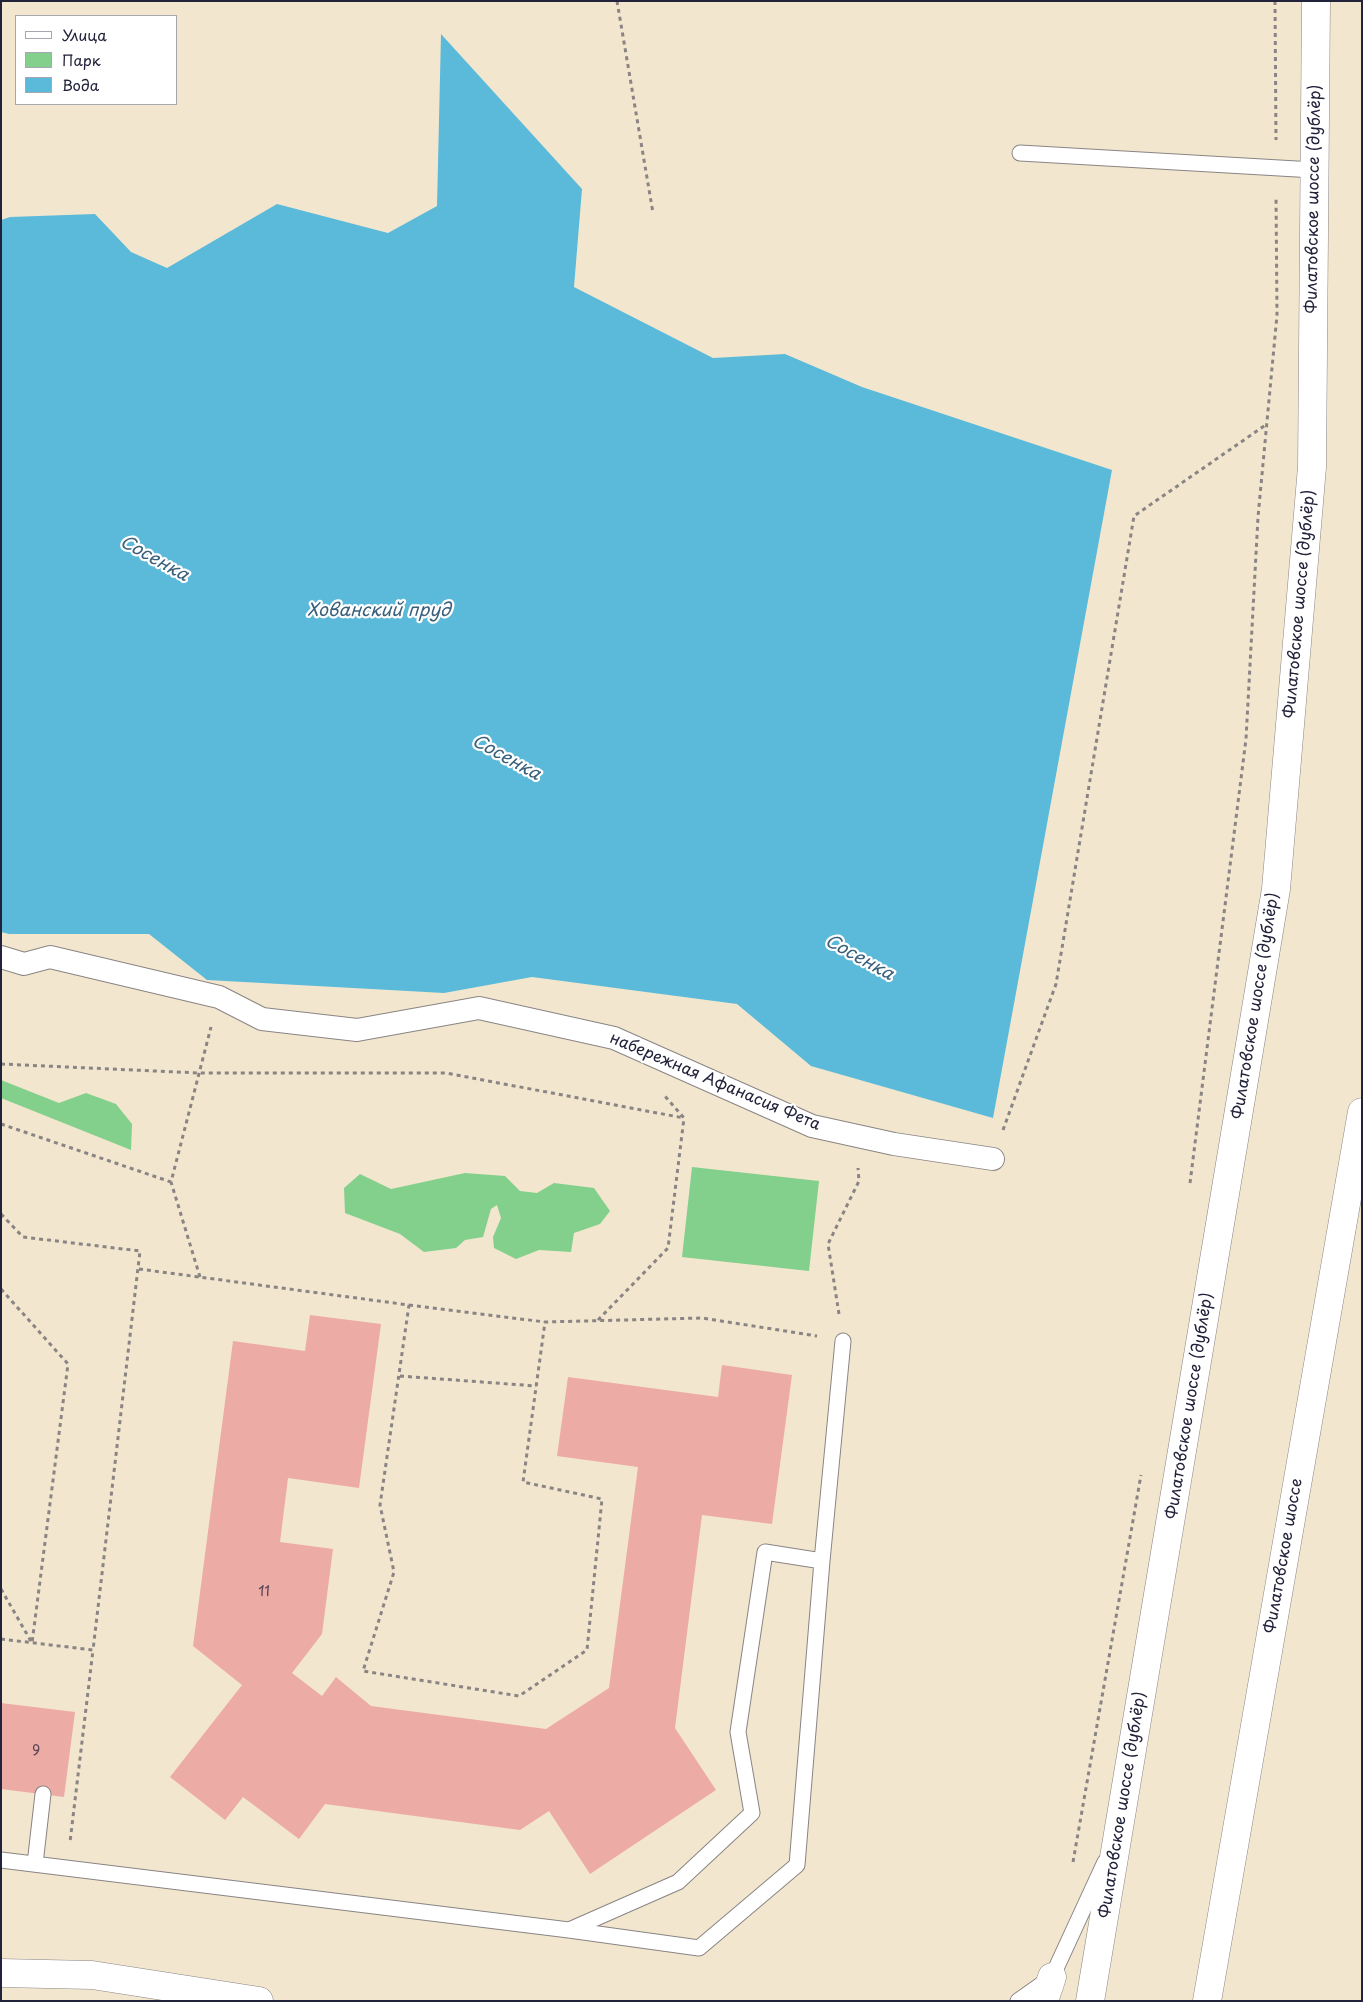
<!DOCTYPE html>
<meta charset="utf-8">
<style>
body{margin:0}
#map{position:relative;width:1363px;height:2002px;overflow:hidden;background:#f2e7ce;font-family:"Playpen Sans",sans-serif}
canvas{display:block}
.frame{position:absolute;inset:0;border:2px solid #22223b;pointer-events:none}
.legend{position:absolute;left:15px;top:15px;width:162px;height:90px;box-sizing:border-box;background:#fff;border:1px solid #a7a7b1;margin:0;padding:6px 9px;list-style:none;font-size:15px;color:#22223b}
.legend li{display:flex;align-items:center;gap:10px;height:25px}
.legend b{width:25px;border:1px solid #a7a7b1}
</style>
<div id="map">
<canvas width="1363" height="2002"></canvas>
<div class="frame"></div>
<ul class="legend">
<li><b style="height:6px;background:#fff"></b>Улица</li>
<li><b style="height:14px;background:#83cf8c"></b>Парк</li>
<li><b style="height:14px;background:#5bbad9"></b>Вода</li>
</ul>
</div>
<script>
const context = document.querySelector('canvas').getContext('2d');
context.lineJoin = 'round';
function paint(path, color) { context.fillStyle = color; context.fill(path, 'evenodd'); }
const shape = rows => new Path2D(rows.map(r => 'M' + r).join(''));
function stroke(path, color, width, dash) { context.strokeStyle = color; context.lineWidth = width; context.lineCap = dash ? 'butt' : 'round'; context.setLineDash(dash || []); context.stroke(path); }
function drawText(font, color, halo, rows, align = 'center') {
  context.font = font + ' "Playpen Sans",sans-serif'; context.lineWidth = 4.5; context.setLineDash([]); context.textBaseline = 'middle'; context.strokeStyle = halo; context.fillStyle = color; for (const [text, x, y, turn = 0] of rows) {
    context.save(); context.translate(x, y); context.rotate((+turn || 0) * Math.PI / 180); context.textAlign = isNaN(turn) ? turn : align; if (halo) context.strokeText(text, 0, 0); context.fillText(text, 0, 0); context.restore();
  }
}
const green = shape([
 [1,1080,59,1103,86,1093,116,1104,132,1124,131,1150,1,1098],
 [692,1167,819,1181,809,1271,682,1257],
 [465,1173,505,1176,520,1191,537,1193,554,1183,594,1188,610,1211,600,1224,574,1233,571,1252,539,1250,516,1259,494,1248,493,1237,501,1218,497,1205,491,1209,483,1237,465,1240,456,1248,424,1252,400,1234,345,1213,344,1188,360,1174,391,1189]
]);
const water = shape([
 [441,34,582,189,574,287,713,358,785,354,862,387,1112,470,993,1118,811,1066,737,1004,532,977,444,993,207,980,149,934,9,934,1,932,1,220,10,217,95,214,131,252,167,268,277,204,388,233,437,206]
]);
const building = shape([
 [310,1315,381,1324,359,1488,288,1478,280,1542,333,1549,322,1634,292,1673,322,1696,336,1677,371,1706,546,1729,609,1688,638,1467,557,1456,568,1377,718,1397,722,1365,792,1375,772,1524,702,1515,675,1728,716,1790,590,1874,549,1811,520,1830,325,1804,299,1839,243,1797,225,1820,170,1777,242,1685,193,1646,233,1341,305,1351],
 [1,1703,75,1712,64,1797,1,1789]
]);
const path = shape([
 [617,1,653,213],
 [1275,1,1276,140],
 [1,1064,199,1073,446,1073,684,1118],
 [1,1124,171,1182],
 [1003,1130,1056,984,1134,516,1267,424],
 [1190,1183,1246,739,1258,517,1277,315,1276,196],
 [1,1214,23,1237,140,1251,93,1650],
 [139,1269,409,1305,380,1505,394,1572,363,1671,519,1696,587,1650,602,1499,523,1482,545,1322,702,1318,817,1336],
 [200,1277,171,1182,211,1027],
 [1,1289,68,1364,32,1643],
 [409,1305,545,1322],
 [839,1314,828,1244,859,1181,858,1168],
 [598,1320,668,1248,684,1118,664,1095],
 [400,1376,536,1386],
 [1,1589,32,1643],
 [1,1639,93,1650,70,1842],
 [1073,1862,1141,1475]
]);
const service = shape([
 [1020,153,1314,170],
 [1,1860,569,1930,678,1882,752,1813,738,1732,765,1552,822,1561,843,1341],
 [35,1864,43,1794],
 [569,1930,699,1948,797,1865,822,1561],
 [1018,2001,1052,1977,1105,1862]
]);
const pedestrian = shape([
 [1,957,24,964,50,957,219,997,262,1019,357,1030,479,1008,614,1038,812,1126,894,1144,993,1159]
]);
const minor = shape([
 [1,1973,92,1975,259,2001],
 [1044,2001,1052,1977]
]);
const tertiary = shape([
 [1090,2001,1276,889,1312,467,1316,1]
]);
const secondary = shape([
 [1207,2001,1362,1112]
]);
const numberNames = [
 ["11",264,1592],
 ["9",36,1751]
];
const streetNames = [
 ["Филатовское шоссе (дублёр)",1314,199,-89],
 ["Филатовское шоссе (дублёр)",1300,604,-85],
 ["Филатовское шоссе (дублёр)",1256,1006,-81],
 ["набережная Афанасия Фета",715,1082,23],
 ["Филатовское шоссе (дублёр)",1190,1406,-81],
 ["Филатовское шоссе",1284,1556,-80],
 ["Филатовское шоссе (дублёр)",1123,1805,-81]
];
const waterNames = [
 ["Сосенка",154,559,29],
 ["Хованский пруд",379,611],
 ["Сосенка",506,758,29],
 ["Сосенка",859,958,29]
];
paint(green, '#83cf8c');
paint(water, '#5bbad9');
paint(building, '#edaba5');
stroke(service, '#8a8484', 17);
stroke(pedestrian, '#8a8484', 24);
stroke(minor, '#8a8484', 29);
stroke(tertiary, '#8a8484', 29);
stroke(secondary, '#8a8484', 29);
stroke(path, '#8a8484', 3, [4, 4]);
stroke(service, '#fff', 15);
stroke(pedestrian, '#fff', 22);
stroke(minor, '#fff', 28);
stroke(tertiary, '#fff', 28);
stroke(secondary, '#fff', 28);
drawText('14px', '#554456', null, numberNames);
drawText('16px', '#22223b', '#fff', streetNames);
drawText('italic 18px', '#395f7a', '#fff', waterNames);
</script>
